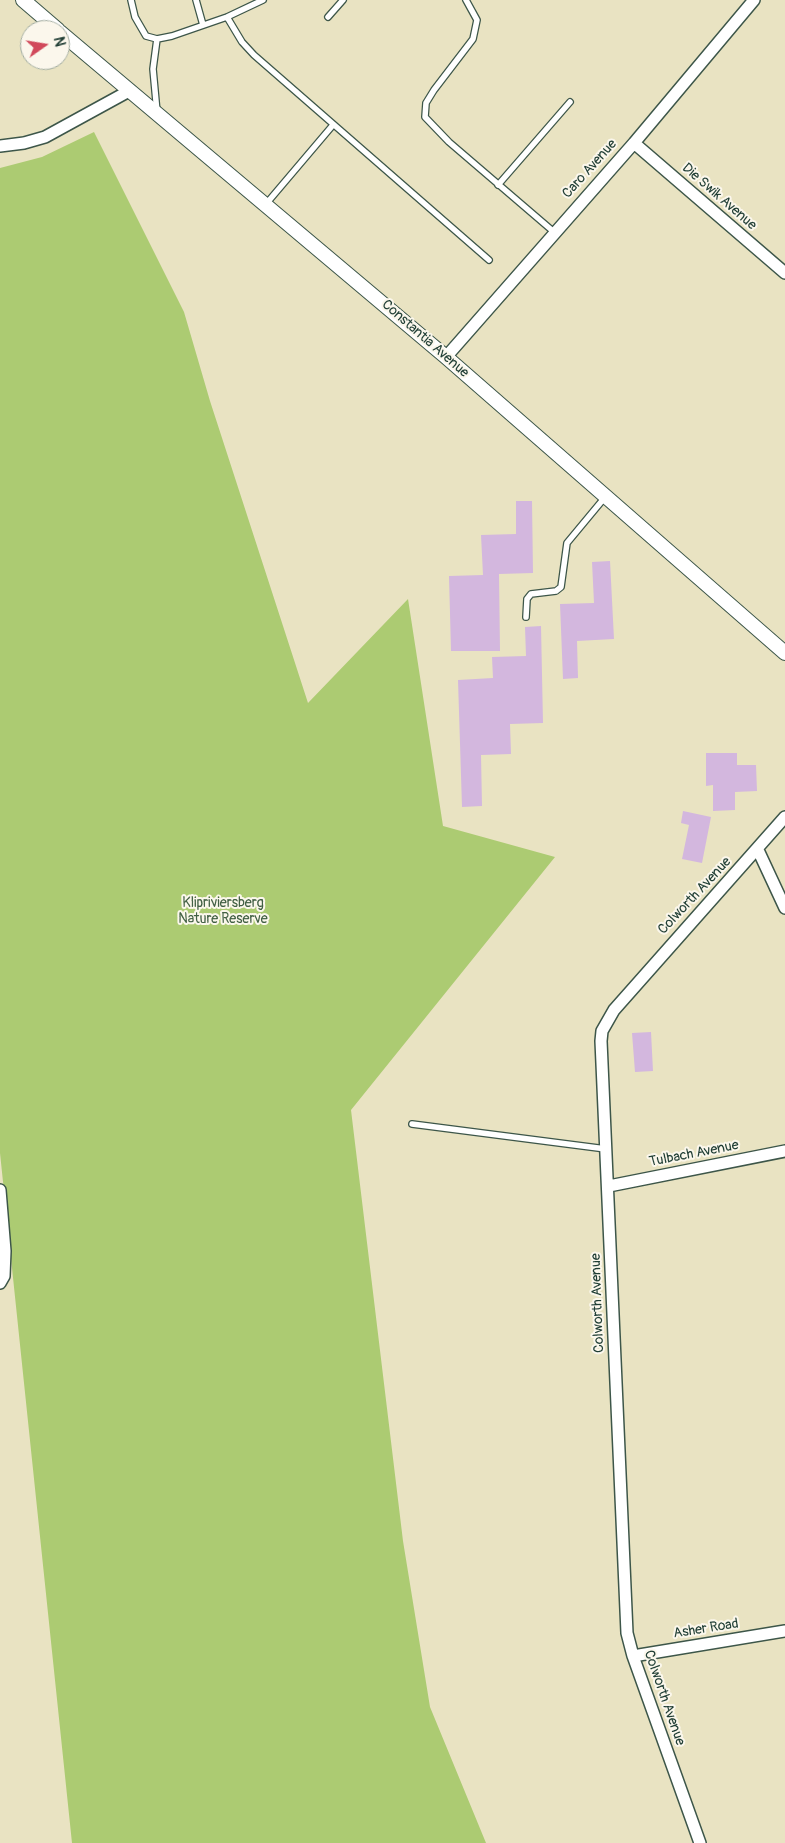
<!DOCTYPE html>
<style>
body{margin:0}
#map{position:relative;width:785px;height:1843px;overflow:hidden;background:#e9e3c2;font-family:Pangolin,sans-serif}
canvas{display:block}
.north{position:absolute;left:20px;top:20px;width:50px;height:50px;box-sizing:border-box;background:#fbf7ec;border:1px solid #a3ada2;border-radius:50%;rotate:77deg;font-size:14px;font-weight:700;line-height:20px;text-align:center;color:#1f3d34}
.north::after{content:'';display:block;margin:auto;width:18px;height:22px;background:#d1495b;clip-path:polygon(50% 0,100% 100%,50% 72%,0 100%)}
</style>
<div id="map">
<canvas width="785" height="1843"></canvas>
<div class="north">N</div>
</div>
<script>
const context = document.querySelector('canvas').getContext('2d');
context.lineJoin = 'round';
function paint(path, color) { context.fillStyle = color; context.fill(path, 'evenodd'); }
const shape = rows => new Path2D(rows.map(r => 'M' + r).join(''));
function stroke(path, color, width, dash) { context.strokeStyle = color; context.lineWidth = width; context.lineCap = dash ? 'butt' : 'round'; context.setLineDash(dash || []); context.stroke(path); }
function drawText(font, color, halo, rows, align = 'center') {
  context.font = font + ' Pangolin,sans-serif'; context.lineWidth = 4; context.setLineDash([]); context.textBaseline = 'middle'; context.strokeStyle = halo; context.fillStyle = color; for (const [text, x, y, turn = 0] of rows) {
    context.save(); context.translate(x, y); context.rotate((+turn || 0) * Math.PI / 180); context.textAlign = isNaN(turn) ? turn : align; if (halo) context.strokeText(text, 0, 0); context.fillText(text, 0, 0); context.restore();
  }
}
const green = shape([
 [94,132,184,312,210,401,308,703,408,599,443,826,555,857,351,1110,403,1541,430,1707,486,1843,72,1843,0,1153,0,168,42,157]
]);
const building = shape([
 [516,501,532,501,533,573,499,574,500,651,451,651,449,576,483,575,481,535,516,534],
 [610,561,614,639,577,641,578,678,563,679,560,604,594,603,592,562],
 [541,626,543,723,510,724,511,754,481,755,482,806,462,807,458,680,493,678,492,657,526,656,525,627],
 [706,753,737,753,737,765,756,765,757,791,735,792,735,810,713,811,713,785,706,786],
 [683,811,711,817,702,863,682,859,689,825,681,823],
 [651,1032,653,1071,635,1072,632,1033]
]);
const service = shape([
 [131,0,135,17,146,36,157,39,172,36,227,17,263,0],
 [196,0,203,25],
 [466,0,477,20,473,39,434,90,426,103,425,117,449,142,554,232],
 [227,17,242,42,254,55,489,260],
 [328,17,343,0],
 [157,39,153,69,157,112],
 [498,185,570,102],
 [266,204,333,125],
 [526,617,527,599,531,594,556,591,561,587,567,543,606,496],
 [412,1124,606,1149]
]);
const minor = shape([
 [634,143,785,273],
 [0,146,24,143,45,137,129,91],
 [446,357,634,143,754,0],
 [758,850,785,908],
 [609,1186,785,1151],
 [0,1190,5,1251,4,1276,0,1283],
 [633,1656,785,1631],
 [700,1843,633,1656,627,1633,601,1041,602,1031,614,1010,785,817]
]);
const tertiary = shape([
 [23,0,58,30],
 [60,32,446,357,785,653]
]);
const streetNames = [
 ["Caro Avenue",590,169,-48],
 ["Die Swik Avenue",719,197,41],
 ["Constantia Avenue",425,339,41],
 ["Colworth Avenue",695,896,-47],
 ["Tulbach Avenue",694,1154,-11],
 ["Colworth Avenue",598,1303,-92],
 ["Asher Road",706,1629,-9],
 ["Colworth Avenue",664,1698,71]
];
const parkNames = [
 ["Klipriviersberg",223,903],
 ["Nature Reserve",223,919]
];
paint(green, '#accb72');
paint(building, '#d3b7de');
stroke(service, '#3d5649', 8);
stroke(minor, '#3d5649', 14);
stroke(tertiary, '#3d5649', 16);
stroke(service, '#fff', 5.5);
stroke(minor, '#fff', 11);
stroke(tertiary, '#fff', 14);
drawText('14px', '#1f3d34', '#fbf7ec', streetNames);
drawText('14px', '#426044', '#fbf7ec', parkNames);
</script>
